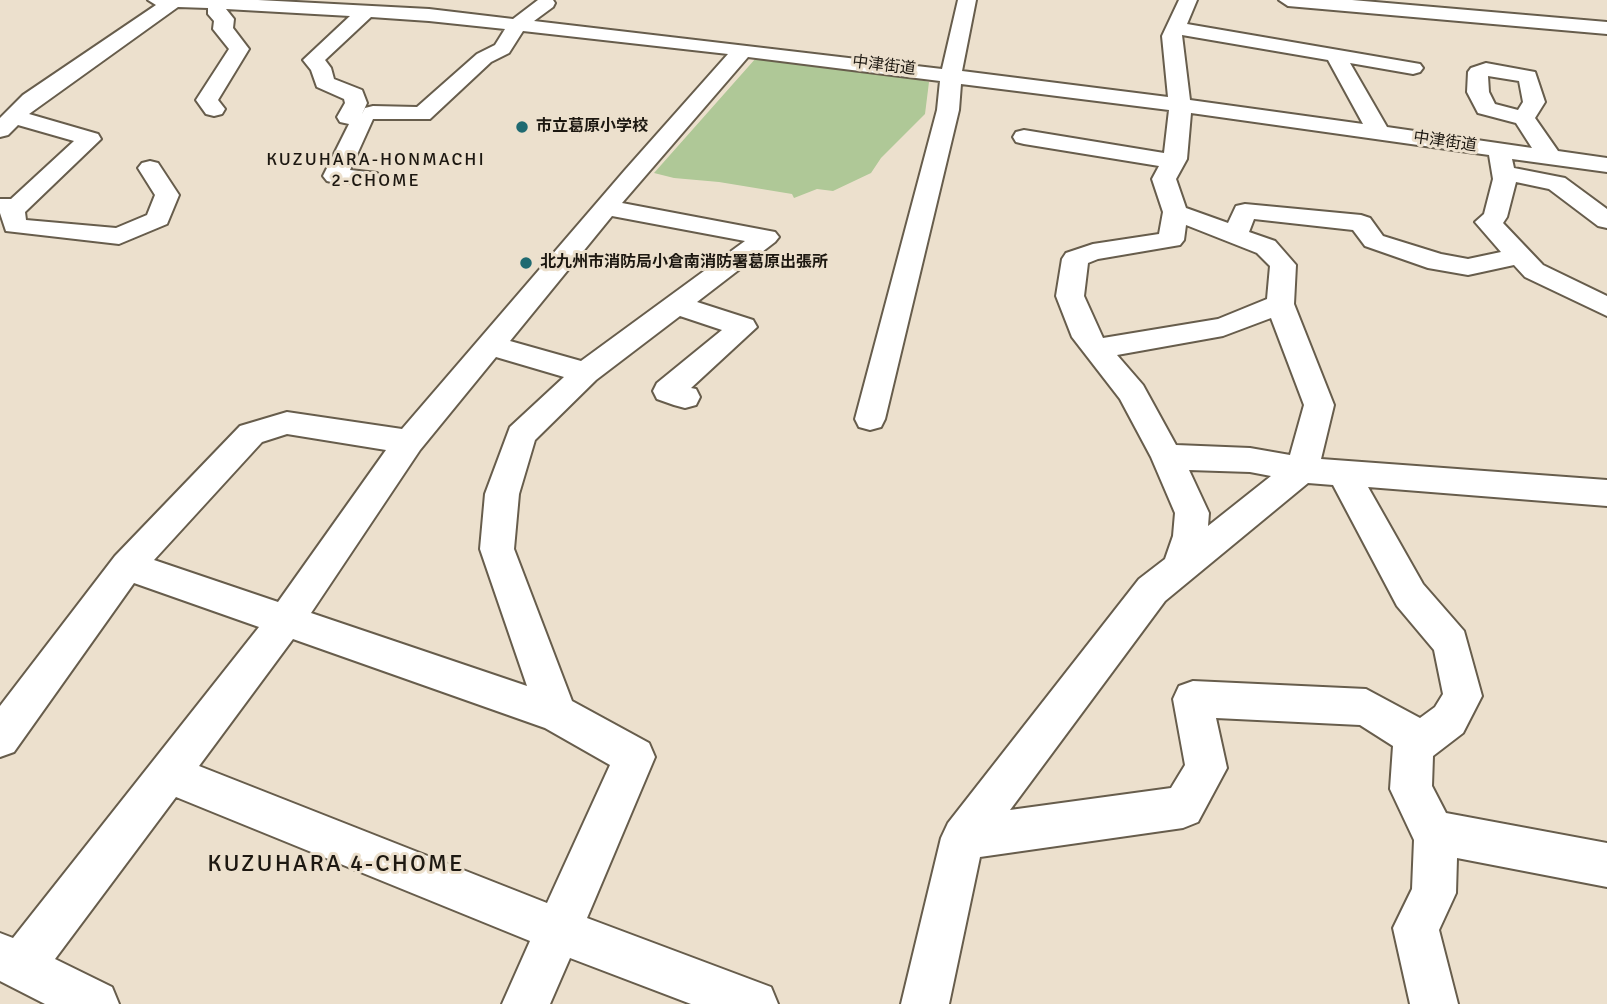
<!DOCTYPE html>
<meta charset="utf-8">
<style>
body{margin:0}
canvas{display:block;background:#ece0cd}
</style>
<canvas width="1607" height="1004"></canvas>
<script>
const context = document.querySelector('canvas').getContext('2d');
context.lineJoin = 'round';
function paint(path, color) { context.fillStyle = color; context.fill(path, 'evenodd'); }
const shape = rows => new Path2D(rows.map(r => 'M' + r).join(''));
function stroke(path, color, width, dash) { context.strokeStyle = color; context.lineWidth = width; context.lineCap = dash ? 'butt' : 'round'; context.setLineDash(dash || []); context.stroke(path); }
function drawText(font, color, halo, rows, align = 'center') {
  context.font = font + ' Signika,"Noto Sans JP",sans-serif'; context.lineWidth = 6; context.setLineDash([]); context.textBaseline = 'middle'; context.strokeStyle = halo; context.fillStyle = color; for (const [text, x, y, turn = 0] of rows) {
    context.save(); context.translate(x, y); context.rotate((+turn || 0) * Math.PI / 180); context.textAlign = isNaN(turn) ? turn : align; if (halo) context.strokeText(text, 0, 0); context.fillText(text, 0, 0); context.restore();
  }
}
const water = shape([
 [756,58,893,74,929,82,925,114,881,158,871,173,833,191,817,189,794,198,792,194,719,182,674,178,654,173]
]);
const minor = shape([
 [148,0,258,0,429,9,513,19,538,0,553,0,555,3,553,7,534,21,942,69,958,0,976,0,962,71,1168,97,1162,36,1179,0,1197,0,1187,24,1420,64,1423,68,1420,72,1413,74,1350,63,1387,127,1532,148,1516,123,1478,113,1467,92,1468,72,1471,68,1486,63,1535,72,1545,102,1535,118,1558,151,1607,158,1607,172,1512,159,1514,168,1565,178,1607,209,1607,228,1598,226,1549,189,1516,182,1507,217,1503,223,1543,265,1607,296,1607,316,1525,277,1514,265,1468,275,1428,268,1365,246,1353,230,1254,219,1249,232,1275,241,1296,265,1294,304,1334,405,1321,459,1607,480,1607,506,1368,487,1423,584,1464,631,1482,696,1463,733,1433,756,1432,786,1446,813,1607,843,1607,887,1457,858,1456,893,1439,930,1458,1004,1410,1004,1393,928,1412,889,1414,840,1390,789,1393,746,1360,725,1216,718,1227,768,1198,822,1183,828,980,857,949,1004,901,1004,941,838,948,823,1139,579,1165,559,1173,536,1175,513,1151,457,1120,399,1072,337,1056,296,1062,259,1066,253,1093,244,1159,234,1163,212,1152,179,1159,166,1024,144,1016,142,1013,137,1016,132,1024,130,1164,153,1169,110,961,84,959,110,885,419,881,427,870,430,859,427,855,419,937,110,940,81,748,57,622,203,775,232,779,237,775,242,697,302,753,320,757,327,691,388,696,389,700,397,696,405,685,408,674,405,657,399,653,391,657,383,722,330,680,316,596,380,535,440,519,494,514,549,572,701,649,743,655,757,587,918,771,987,778,1004,691,1004,570,958,550,1004,502,1004,530,941,176,797,55,959,112,987,119,1004,45,1004,0,981,0,933,13,938,259,627,134,583,14,752,0,757,0,706,115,556,240,426,287,412,402,429,625,170,728,54,523,31,509,53,491,62,430,119,373,119,350,170,377,173,381,178,377,183,335,183,327,181,323,176,349,124,340,122,337,117,345,103,344,99,317,87,311,70,303,60,350,16,226,9,234,19,233,28,249,49,218,100,225,109,222,114,214,116,206,114,196,100,229,49,213,29,214,21,208,14,208,8,178,7,29,114,98,134,101,139,25,212,26,220,116,228,147,215,155,195,138,168,142,163,150,161,158,163,179,195,167,224,119,244,6,231,0,213,0,199,11,199,74,141,18,125,8,135,0,137,0,118,23,95,156,5,148,0],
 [371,17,429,21,505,29,495,45,477,54,417,107,373,106,365,108,362,114,367,103,362,90,334,79,331,68,325,60,371,17],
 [1182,35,1328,60,1363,124,1190,100,1182,35],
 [1488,76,1519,81,1523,102,1518,110,1495,104,1489,92,1488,76],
 [1191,113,1489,155,1493,179,1484,214,1475,222,1501,252,1468,259,1441,254,1383,236,1370,218,1361,215,1245,204,1236,206,1228,223,1186,208,1176,179,1187,159,1191,113],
 [612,216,745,241,581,361,510,341,612,216],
 [1186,225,1257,253,1270,266,1267,299,1218,319,1103,338,1084,296,1088,263,1098,259,1180,245,1184,240,1186,225],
 [1271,318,1304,405,1290,455,1250,448,1176,445,1143,385,1117,355,1223,336,1271,318],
 [496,357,564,377,510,427,485,494,480,549,527,686,311,613,420,450,496,357],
 [287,434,386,450,278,602,154,560,262,442,287,434],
 [1189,470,1250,472,1271,476,1208,526,1209,513,1189,470],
 [1308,483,1333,485,1397,606,1434,650,1443,694,1435,707,1420,718,1366,689,1193,681,1179,686,1173,699,1185,765,1171,788,1010,810,1165,601,1308,483],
 [293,639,545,728,610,765,547,903,199,766,293,639],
 [1279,0,1352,0,1607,22,1607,34,1288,6,1279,0]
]);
const markers = [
 [522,127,7,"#1f6a71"],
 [526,263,7,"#1f6a71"]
];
const farStreetnames = [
 ["中津街道",884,66,7],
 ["中津街道",1445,142,8]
];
const farPoinames = [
 ["市立葛原小学校",536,127],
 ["北九州市消防局小倉南消防署葛原出張所",540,263]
];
const farNeighbourhoodnames = [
 ["KUZUHARA-HONMACHI",376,160],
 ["2-CHOME",376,181]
];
const nearNeighbourhoodnames = [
 ["KUZUHARA 4-CHOME",336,865]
];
paint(water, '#afc897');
stroke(minor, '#675d4c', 4);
paint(minor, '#fff');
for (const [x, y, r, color] of markers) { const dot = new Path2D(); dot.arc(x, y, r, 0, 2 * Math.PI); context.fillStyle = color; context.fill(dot); stroke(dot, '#ece0cd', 2.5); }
drawText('16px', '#1d1811', '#ece0cd', farStreetnames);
drawText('bold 16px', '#1d1811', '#ece0cd', farPoinames, 'left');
context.letterSpacing = '2px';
drawText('18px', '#1d1811', '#ece0cd', farNeighbourhoodnames);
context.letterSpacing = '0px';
context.letterSpacing = '2px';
drawText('24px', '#1d1811', '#ece0cd', nearNeighbourhoodnames);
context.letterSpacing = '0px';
</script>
